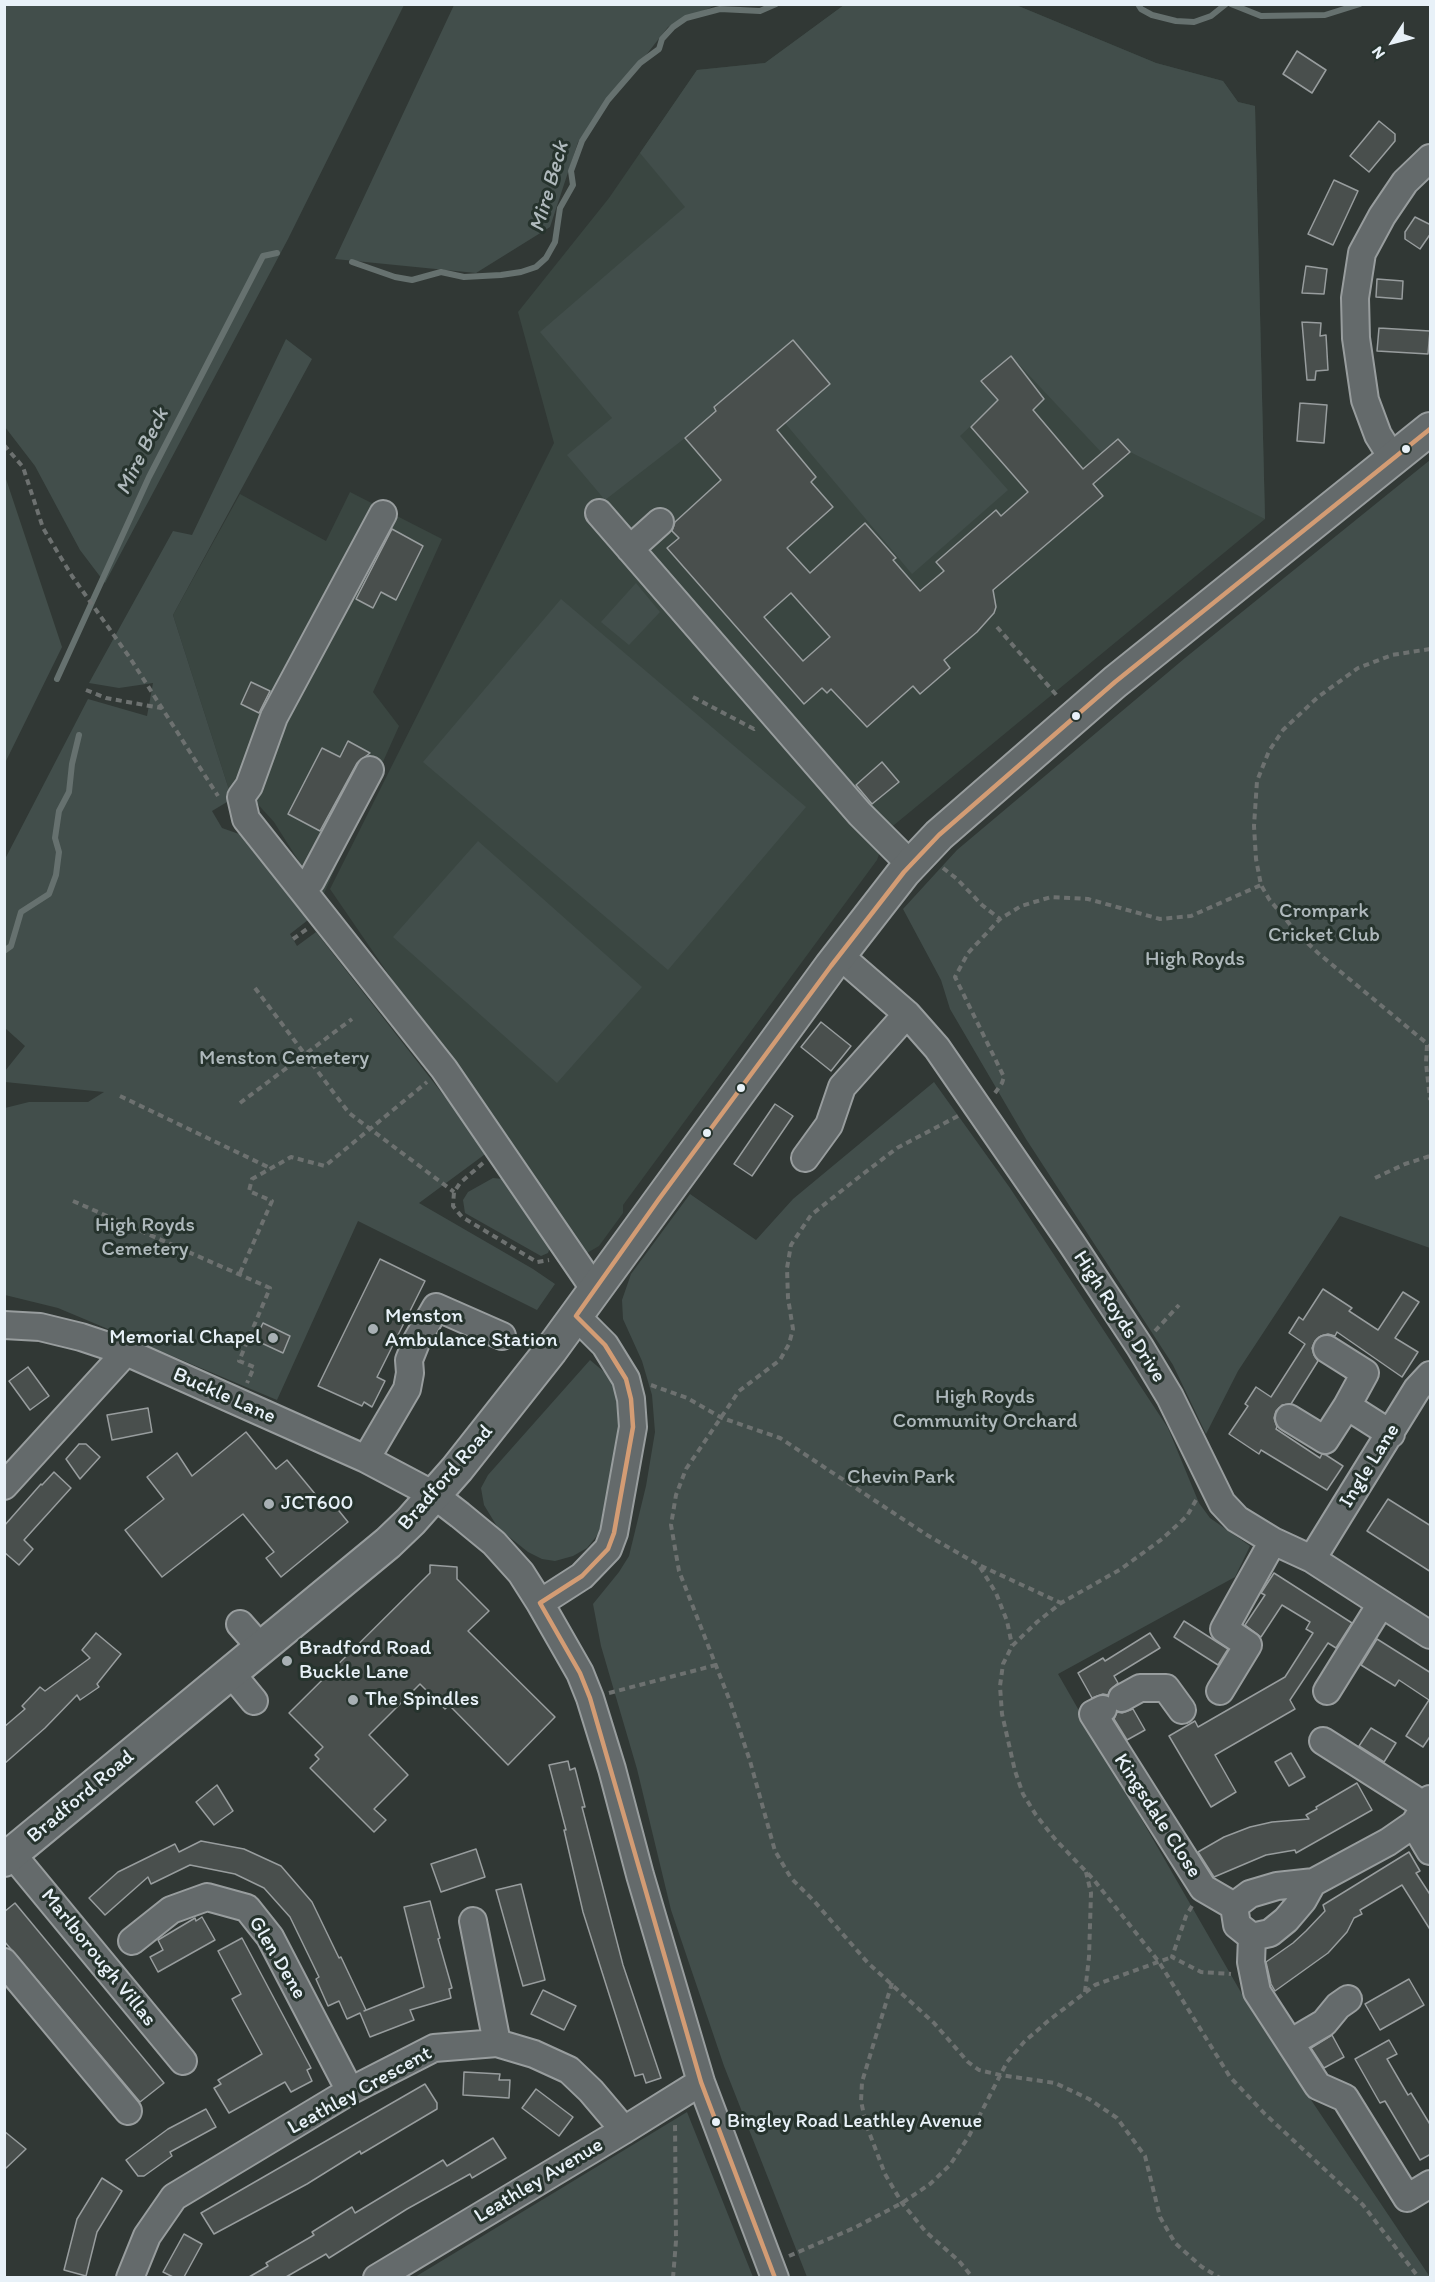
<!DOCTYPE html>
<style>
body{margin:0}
#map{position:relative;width:1435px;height:2282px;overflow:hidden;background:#313835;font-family:Itim,sans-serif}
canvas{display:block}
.frame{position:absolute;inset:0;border:6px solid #e8f1f8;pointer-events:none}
.north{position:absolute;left:1363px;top:12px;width:60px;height:60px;-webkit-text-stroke:4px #26332d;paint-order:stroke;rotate:234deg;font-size:16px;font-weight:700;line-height:24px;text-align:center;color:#e8f1f8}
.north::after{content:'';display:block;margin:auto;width:21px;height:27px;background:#e8f1f8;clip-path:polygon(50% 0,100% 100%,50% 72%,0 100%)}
</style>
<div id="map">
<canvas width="1435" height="2282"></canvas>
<div class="frame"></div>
<div class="north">N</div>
</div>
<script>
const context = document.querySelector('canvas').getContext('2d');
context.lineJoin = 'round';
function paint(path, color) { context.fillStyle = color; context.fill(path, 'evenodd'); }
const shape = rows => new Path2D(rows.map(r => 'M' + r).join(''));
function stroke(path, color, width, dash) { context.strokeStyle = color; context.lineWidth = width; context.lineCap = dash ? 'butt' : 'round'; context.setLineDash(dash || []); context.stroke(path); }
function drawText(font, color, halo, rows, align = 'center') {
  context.font = font + ' Itim,sans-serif'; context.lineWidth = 6; context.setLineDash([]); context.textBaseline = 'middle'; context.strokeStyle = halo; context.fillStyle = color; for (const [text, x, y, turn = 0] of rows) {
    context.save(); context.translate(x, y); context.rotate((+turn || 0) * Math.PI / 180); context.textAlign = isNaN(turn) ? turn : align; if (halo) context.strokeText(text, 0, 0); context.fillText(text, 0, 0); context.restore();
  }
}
const built = shape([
 [844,5,1016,5,1156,63,1223,81,1238,102,1255,106,1265,519,888,830,877,860,623,1205,623,1213,599,1246,587,1253,575,1246,330,889,554,443,518,312,609,198,697,70,765,63],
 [350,492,442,539,373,692,399,726,322,898,274,822,253,799,232,799,173,615,240,494,326,541]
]);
const green = shape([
 [5,4,404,5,288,239,105,583,80,550,35,466,5,427],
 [454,5,716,5,668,27,578,142,550,227,476,273,335,259],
 [844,5,1016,5,1156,63,1223,81,1238,102,1255,106,1265,519,1130,452,1118,439,1102,453,1011,356,981,381,998,400,960,436,1008,490,912,574,785,423,830,384,793,340,714,407,716,411,685,438,605,500,567,455,612,418,540,332,685,207,640,153,697,70,765,63],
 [286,339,312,359,173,615,232,799,212,811,222,828,239,834,258,850,308,920,290,934,297,946,316,932,488,1152,419,1203,533,1269,555,1284,537,1310,358,1221,277,1400,58,1308,5,1295,5,1108,29,1102,88,1102,104,1092,5,1082,5,1071,25,1046,5,1028,4,861,88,699,147,716,153,683,119,688,89,683,173,531,192,535],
 [1430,460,1430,1248,1340,1216,1238,1371,1206,1434,1173,1365,1026,1139,950,1009,941,980,903,909,957,850,1185,658],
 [5,476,62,647,5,763,4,763],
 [636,583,660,612,629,645,601,622],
 [561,599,806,807,668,970,423,762],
 [478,841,642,987,557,1083,393,937],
 [934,1082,1010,1188,1168,1428,1199,1503,1210,1518,1250,1546,1235,1577,1058,1674,1254,2015,1430,2277,807,2277,724,2066,671,1910,637,1769,601,1646,593,1604,619,1572,629,1556,646,1486,655,1432,652,1395,642,1361,623,1319,622,1300,631,1274,690,1194,756,1240,793,1199],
 [493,1178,503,1179,510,1184,551,1245,548,1253,541,1256,465,1213,463,1200,468,1192],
 [590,1360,609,1376,619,1396,622,1415,599,1533,587,1548,573,1556,555,1561,542,1559,528,1552,498,1528,484,1505,481,1488,488,1475],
 [687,2112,753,2277,415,2277]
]);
const stream = shape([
 [1138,4,1141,9,1152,15,1176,21,1194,22,1211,16,1226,4],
 [1231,4,1261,16,1325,15,1360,4],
 [352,262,395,277,412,280,441,272,464,277,501,275,521,272,536,267,546,258,555,242,560,208,573,185,571,171,582,141,608,100,640,63,659,49,662,39,673,27,686,18,720,9,760,11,776,4],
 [57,679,149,477,263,256,277,253],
 [4,951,11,946,21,912,49,894,56,875,59,852,55,838,59,811,69,792,72,764,79,735]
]);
const building = shape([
 [1297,51,1326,70,1312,93,1283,74,1297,51],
 [1379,121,1395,134,1395,141,1369,172,1350,156,1379,121],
 [1334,180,1358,191,1333,245,1308,234,1334,180],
 [1415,217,1431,225,1431,233,1420,249,1405,239,1405,232,1415,217],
 [1306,266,1327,269,1324,294,1302,293,1306,266],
 [1377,279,1403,281,1402,299,1376,297,1377,279],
 [1302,322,1321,323,1320,336,1326,335,1328,370,1316,371,1315,380,1307,380,1302,322],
 [1379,328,1430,331,1428,354,1377,351,1379,328],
 [793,340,830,384,777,430,816,477,811,482,833,507,787,548,810,573,865,523,896,558,893,560,920,591,944,571,936,562,996,510,1001,516,1028,492,971,427,998,400,981,381,1011,356,1044,399,1033,410,1083,469,1118,439,1130,452,1093,484,1103,496,993,590,996,607,994,613,977,632,944,660,950,668,920,694,913,686,867,727,831,689,827,693,822,688,804,704,667,548,679,538,672,531,675,522,721,480,685,438,716,411,714,407,793,340],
 [791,593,830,637,803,661,764,617,791,593],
 [1300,403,1327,405,1324,443,1297,441,1300,403],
 [392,529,423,546,396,600,381,592,373,608,356,599,392,529],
 [251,682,270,691,259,713,241,704,251,682],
 [348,741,370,753,357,763,320,831,288,814,322,748,340,757,348,741],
 [882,762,899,782,872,804,856,785,882,762],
 [821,1022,851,1046,831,1071,801,1047,821,1022],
 [775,1104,793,1116,752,1176,734,1164,775,1104],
 [380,1259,425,1281,377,1377,385,1381,372,1407,364,1402,362,1406,318,1386,380,1259],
 [1323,1289,1352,1308,1349,1311,1378,1330,1403,1292,1419,1302,1395,1338,1418,1352,1402,1377,1337,1332,1335,1336,1328,1334,1321,1336,1315,1341,1312,1348,1314,1355,1318,1361,1291,1404,1282,1405,1276,1411,1274,1418,1277,1427,1276,1429,1320,1458,1322,1454,1326,1455,1343,1466,1327,1490,1261,1450,1259,1454,1229,1434,1248,1406,1245,1404,1256,1387,1271,1397,1305,1344,1289,1333,1299,1317,1303,1320,1323,1289],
 [263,1323,290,1336,283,1353,255,1340,263,1323],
 [28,1367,49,1396,30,1410,9,1381,28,1367],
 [148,1408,152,1432,112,1440,107,1415,148,1408],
 [246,1432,276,1469,287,1460,325,1506,331,1501,348,1522,281,1577,266,1558,274,1552,243,1514,162,1577,125,1530,164,1499,147,1477,177,1453,192,1476,246,1432],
 [79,1444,86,1444,100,1457,80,1479,66,1459,79,1444],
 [54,1472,71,1488,24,1540,33,1549,19,1565,4,1552,4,1526,41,1484,42,1485,54,1472],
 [1388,1499,1431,1526,1431,1572,1367,1531,1388,1499],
 [430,1565,457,1567,457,1579,489,1611,468,1631,555,1717,508,1765,449,1705,445,1709,420,1684,369,1735,408,1775,374,1809,386,1820,374,1832,310,1768,319,1759,315,1755,323,1747,289,1713,430,1573,430,1565],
 [1274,1573,1352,1623,1336,1648,1328,1643,1290,1700,1295,1709,1215,1755,1236,1792,1211,1807,1169,1736,1195,1721,1198,1727,1285,1677,1313,1633,1306,1629,1310,1622,1282,1605,1261,1637,1245,1625,1265,1595,1261,1593,1274,1573],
 [1184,1621,1228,1649,1218,1665,1174,1637,1184,1621],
 [96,1633,121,1654,97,1684,99,1687,80,1700,77,1695,45,1728,4,1764,4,1727,25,1709,22,1706,40,1687,45,1691,90,1658,82,1650,96,1633],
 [1150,1633,1160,1648,1114,1676,1118,1683,1110,1690,1108,1695,1103,1694,1092,1698,1078,1673,1103,1658,1105,1661,1150,1633],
 [1377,1639,1431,1673,1431,1735,1423,1747,1406,1736,1429,1700,1399,1680,1395,1686,1361,1665,1377,1639],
 [1133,1709,1145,1730,1127,1740,1114,1719,1117,1712,1122,1713,1133,1709],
 [1371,1728,1396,1743,1384,1762,1359,1746,1371,1728],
 [1291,1753,1305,1777,1289,1786,1275,1762,1291,1753],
 [568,1761,570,1770,575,1768,585,1807,582,1807,623,1965,661,2078,646,2083,643,2074,635,2076,583,1912,564,1830,566,1830,549,1765,568,1761],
 [1357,1783,1372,1810,1296,1853,1295,1850,1266,1855,1214,1877,1198,1852,1224,1837,1250,1827,1272,1822,1309,1819,1306,1815,1317,1809,1316,1807,1357,1783],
 [217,1785,233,1811,214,1825,196,1802,217,1785],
 [201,1841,244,1849,281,1866,312,1902,339,1958,341,1957,366,2010,364,2011,424,1987,404,1907,430,1901,440,1938,438,1939,452,1988,449,1989,451,1998,410,2010,414,2020,370,2037,360,2013,347,2019,339,2001,328,2006,316,1979,319,1977,290,1917,264,1888,235,1874,190,1865,151,1884,148,1877,105,1915,89,1898,118,1872,175,1844,179,1852,201,1841],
 [476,1849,485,1877,441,1892,431,1864,476,1849],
 [1409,1852,1420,1871,1416,1873,1431,1896,1431,1931,1402,1885,1360,1910,1362,1914,1354,1918,1347,1932,1328,1953,1275,1991,1271,1984,1266,1962,1293,1943,1306,1931,1325,1911,1323,1905,1409,1852],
 [521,1884,545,1980,523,1986,496,1890,521,1884],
 [15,1903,164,2083,140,2102,4,1941,4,1912,15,1903],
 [202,1917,215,1940,158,1972,150,1957,163,1950,158,1940,195,1918,196,1921,202,1917],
 [242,1938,311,2068,307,2070,312,2081,291,2092,285,2082,229,2113,214,2088,221,2084,218,2080,262,2054,232,1999,241,1994,218,1951,242,1938],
 [1409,1979,1424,2005,1380,2030,1365,2004,1409,1979],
 [543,1990,576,2006,564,2030,531,2014,543,1990],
 [1332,2035,1344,2057,1324,2068,1311,2048,1332,2035],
 [1389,2040,1397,2054,1387,2059,1408,2095,1411,2093,1431,2126,1431,2154,1420,2160,1385,2101,1380,2103,1355,2059,1389,2040],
 [464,2072,500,2074,499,2080,510,2080,509,2098,463,2095,464,2072],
 [425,2084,437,2103,437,2109,361,2154,360,2151,307,2184,214,2234,201,2213,425,2084],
 [536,2089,573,2117,559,2136,522,2108,536,2089],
 [206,2109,216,2127,170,2152,172,2156,144,2176,138,2176,126,2160,168,2129,206,2109],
 [4,2131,26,2149,4,2170,4,2131],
 [493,2138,506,2158,472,2178,470,2174,407,2209,329,2258,326,2254,286,2277,249,2277,268,2266,266,2263,314,2235,312,2232,352,2207,355,2213,443,2160,447,2166,493,2138],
 [102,2178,122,2191,97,2232,86,2276,64,2270,77,2219,102,2178],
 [184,2234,202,2244,184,2277,173,2277,163,2272,184,2234]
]);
const path = shape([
 [4,445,23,467,43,528,72,576,130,658,218,796],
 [997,627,1059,698],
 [1430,649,1392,655,1358,668,1318,697,1283,730,1269,751,1257,781,1254,826,1256,859,1261,885,1269,899,1297,933,1318,953,1430,1046],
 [86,690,106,698,161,708],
 [693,697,754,729,756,727],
 [943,868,957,879,982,905,1000,919],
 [293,939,307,929],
 [255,988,349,1113,454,1192],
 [1427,1045,1426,1063,1430,1100],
 [995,1093,1002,1083,1004,1077,955,977,968,953,1000,919,1021,906,1051,897,1088,899,1160,919,1191,916,1261,885],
 [120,1096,270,1168],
 [240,1103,352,1019],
 [958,1116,897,1148,859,1177,811,1215,791,1245,787,1268,788,1298,793,1329,789,1344,780,1360,739,1391,686,1469,676,1495,671,1525,679,1571,731,1704,750,1761,775,1851,791,1878,814,1901,868,1963,934,2023,968,2062,979,2070,1000,2075,1055,2083,1089,2099,1117,2118,1145,2156,1160,2217,1175,2243,1202,2267,1220,2278],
 [483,1163,460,1183,454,1192,453,1206,462,1217,537,1262,549,1260],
 [1375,1178,1405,1164,1430,1156],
 [73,1201,270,1288,239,1361,254,1367,247,1383],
 [240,1273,272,1201,249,1191,252,1179,291,1157,325,1166,427,1082],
 [1155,1331,1179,1305],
 [651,1385,687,1398,722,1418,780,1438,927,1535,979,1565,1061,1603],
 [1196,1500,1187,1516,1162,1539,1121,1569,1061,1603,1037,1622,1012,1646,1003,1664,1000,1686,1002,1714,1015,1771,1023,1794,1036,1815,1055,1839,1094,1880,1159,1962,1230,2077,1265,2114,1363,2205,1419,2278],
 [980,1567,996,1593,1007,1621,1012,1645],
 [609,1693,716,1665],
 [1192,1906,1186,1916,1172,1957,1201,1972,1231,1974],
 [892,1983,862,2082,861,2101,866,2124,885,2174,902,2203,926,2232,959,2261,973,2278],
 [1085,1992,1089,1957,1091,1893,1086,1872],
 [789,2256,854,2228,902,2203,930,2184,950,2165,969,2136,1007,2062,1024,2042,1048,2021,1095,1985,1172,1957],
 [673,2278,676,2241,675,2122]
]);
const minor = shape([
 [1393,459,1378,435,1365,400,1356,338,1355,298,1362,253,1382,216,1405,182,1430,158],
 [599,513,860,814,911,865],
 [383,514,274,717,249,786,241,797,246,819,444,1069,595,1290],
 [630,549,660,522],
 [303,888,311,881,370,770],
 [839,955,907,1014,937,1048,1072,1244,1140,1347,1170,1397,1222,1503,1237,1519,1273,1541,1312,1559,1430,1635],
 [805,1158,829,1125,842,1087,907,1014],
 [4,1325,40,1327,81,1337,126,1352,366,1459,434,1495,460,1515,494,1543,521,1573,540,1603,580,1673,590,1698,612,1769,640,1875,701,2082,775,2278],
 [1327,1349,1365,1373,1347,1406],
 [1289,1418,1325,1440,1347,1406,1391,1434],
 [366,1459,407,1389,410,1373,409,1360,417,1340,436,1307,502,1336],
 [4,1486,126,1352],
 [1312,1559,1417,1389,1430,1375],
 [540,1603,582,1576,608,1549,614,1533,633,1427,631,1399,626,1379,605,1345,576,1316],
 [240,1624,261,1648],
 [231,1673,254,1701],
 [1220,1691,1248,1645,1224,1629,1273,1541],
 [1327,1691,1381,1604],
 [1122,1698,1140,1688,1166,1688,1182,1710],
 [1103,1709,1093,1714,1203,1888,1234,1906],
 [1323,1741,1425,1806],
 [1414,1824,1430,1851],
 [12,1854,183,2061],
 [1313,1882,1303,1900,1286,1920,1270,1933,1252,1937,1237,1925,1234,1906,1250,1894,1277,1886,1314,1882,1388,1842,1414,1824,1430,1799],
 [473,1921,497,2043],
 [1252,1937,1251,1962,1257,1992,1318,2086,1345,2098,1407,2198,1430,2184],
 [132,1941,171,1910,207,1897,247,1908,270,1937,350,2091],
 [4,1962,128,2111],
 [1290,2043,1324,2023,1338,2006,1348,1999],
 [130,2278,147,2236,174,2197,350,2091,434,2048,497,2043,534,2054,569,2070,591,2091,624,2130],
 [377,2278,624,2130,701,2082]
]);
const major = shape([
 [4,1860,388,1543,411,1521,457,1469,551,1350,831,966,904,872,939,835,1115,682,1430,429]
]);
const bus1 = shape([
 [576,1316,659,1199,831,966,904,872,939,835,1115,682,1430,429],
 [540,1603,580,1673,590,1698,701,2082,775,2278],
 [540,1603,582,1576,608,1549,614,1533,633,1427,631,1399,626,1379,605,1345,576,1316]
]);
const markers = [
 [1406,449,5,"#e8f1f8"],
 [1076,716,5,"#e8f1f8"],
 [741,1088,5,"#e8f1f8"],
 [707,1133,5,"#e8f1f8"],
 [373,1329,6,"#a8b0b4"],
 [273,1338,6,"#a8b0b4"],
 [269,1504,6,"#a8b0b4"],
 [287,1661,6,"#a8b0b4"],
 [353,1700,6,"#a8b0b4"],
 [716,2122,5,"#e8f1f8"]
];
const busNames = [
 ["Bingley Road Leathley Avenue",727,2122]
];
const parkNames = [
 ["Crompark",1324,912],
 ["Cricket Club",1324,936],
 ["High Royds",1195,960],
 ["Menston Cemetery",284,1059],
 ["High Royds",145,1226],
 ["Cemetery",145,1250],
 ["High Royds",985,1398],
 ["Community Orchard",985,1422],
 ["Chevin Park",901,1478]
];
const poiNames = [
 ["Menston",385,1317],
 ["Ambulance Station",385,1341],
 ["Memorial Chapel",261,1338,"right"],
 ["JCT600",281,1504],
 ["Bradford Road",299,1649],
 ["Buckle Lane",299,1673],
 ["The Spindles",365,1700]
];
const streetNames = [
 ["High Royds Drive",1119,1317,57],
 ["Buckle Lane",224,1396,24],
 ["Ingle Lane",1370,1466,-58],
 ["Bradford Road",446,1478,-49],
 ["Bradford Road",81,1797,-40],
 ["Kingsdale Close",1157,1816,57],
 ["Marlborough Villas",98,1958,51],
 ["Glen Dene",277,1958,59],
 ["Leathley Crescent",360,2091,-29],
 ["Leathley Avenue",539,2181,-31]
];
const waterNames = [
 ["Mire Beck",550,187,-74],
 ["Mire Beck",143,452,-64]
];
paint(built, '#3a4641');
paint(green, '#424e4b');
stroke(stream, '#66716f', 6);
paint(building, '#494f4d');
stroke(building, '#989d9e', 1.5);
stroke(minor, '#989d9e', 30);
stroke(major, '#989d9e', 36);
stroke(path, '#6d7170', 4, [6, 4.5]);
stroke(minor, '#646a6b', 26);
stroke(major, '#646a6b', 32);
stroke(bus1, '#d39c74', 4.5);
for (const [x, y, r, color] of markers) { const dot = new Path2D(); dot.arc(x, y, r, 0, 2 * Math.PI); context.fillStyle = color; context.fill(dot); stroke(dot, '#26332d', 2); }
drawText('20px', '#e8f1f8', '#26332d', busNames, 'left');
drawText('21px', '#afb9bc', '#26332d', parkNames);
drawText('21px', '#e8f1f8', '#26332d', poiNames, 'left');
drawText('21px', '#e8f1f8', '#26332d', streetNames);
drawText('italic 22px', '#b0babd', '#26332d', waterNames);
</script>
